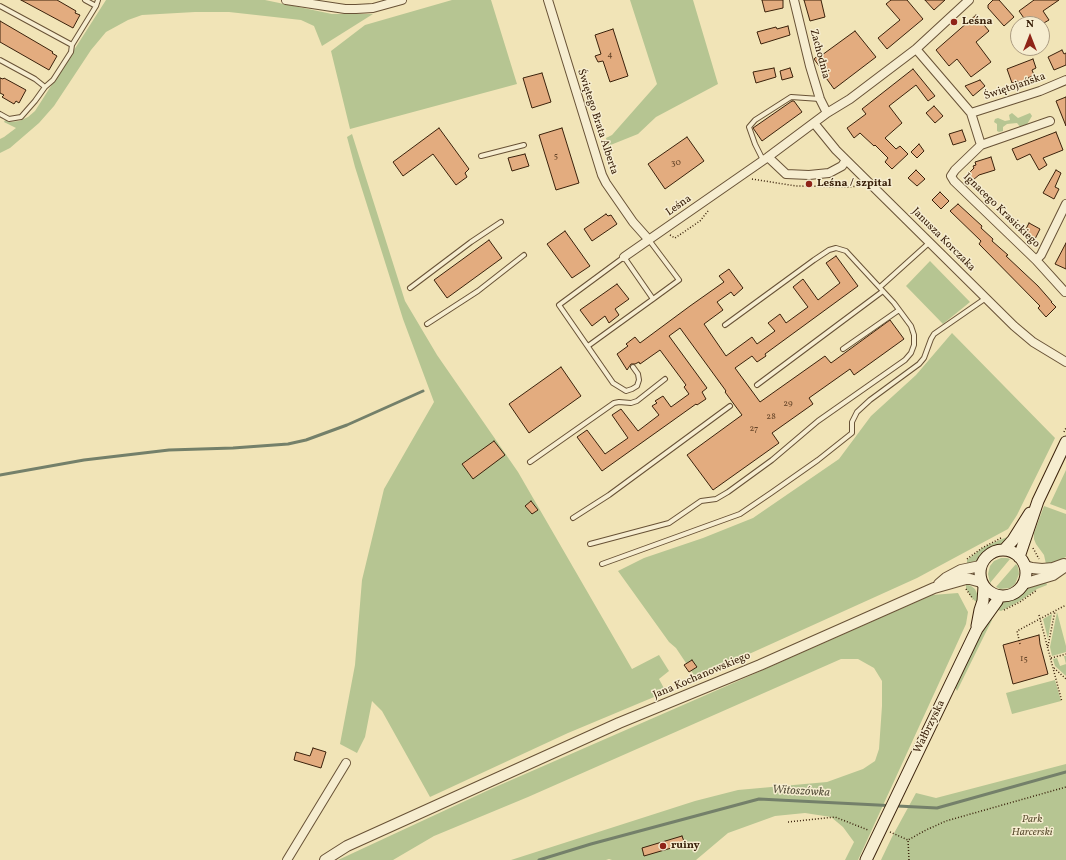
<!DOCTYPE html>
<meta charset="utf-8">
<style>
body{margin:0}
#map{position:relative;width:1066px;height:860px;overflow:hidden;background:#f1e4b7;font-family:Vollkorn,serif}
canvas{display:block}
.north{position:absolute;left:1010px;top:16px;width:40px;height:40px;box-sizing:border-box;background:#f6edd0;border:1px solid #ab9b81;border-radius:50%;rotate:0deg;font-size:11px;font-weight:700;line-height:16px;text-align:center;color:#3a210b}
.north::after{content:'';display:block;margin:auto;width:14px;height:18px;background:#8f2418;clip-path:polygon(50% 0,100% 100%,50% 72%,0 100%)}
</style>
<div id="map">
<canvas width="1066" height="860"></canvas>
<div class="north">N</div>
</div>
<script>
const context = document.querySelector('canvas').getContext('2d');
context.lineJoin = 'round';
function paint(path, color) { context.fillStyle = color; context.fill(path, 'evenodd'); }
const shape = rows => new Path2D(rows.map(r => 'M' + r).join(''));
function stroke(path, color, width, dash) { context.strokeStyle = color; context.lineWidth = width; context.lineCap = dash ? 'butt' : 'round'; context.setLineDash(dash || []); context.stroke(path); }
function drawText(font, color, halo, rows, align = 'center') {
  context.font = font + ' Vollkorn,serif'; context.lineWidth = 3; context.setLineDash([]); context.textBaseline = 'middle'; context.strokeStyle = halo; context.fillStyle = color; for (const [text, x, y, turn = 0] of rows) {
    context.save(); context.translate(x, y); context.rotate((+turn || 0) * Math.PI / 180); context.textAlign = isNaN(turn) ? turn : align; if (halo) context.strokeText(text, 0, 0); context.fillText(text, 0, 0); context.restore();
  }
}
const green = shape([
 [106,0,265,0,332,14,373,14,322,46,314,26,301,20,229,12,195,12,142,15,128,20,106,32,91,50,54,106,39,123,10,148,0,153,0,139,4,137,16,128,4,122,5,120,10,122,19,121,28,117,35,111],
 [452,0,491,0,517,84,350,129,331,51,365,25],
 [630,0,693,0,718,84,656,117,638,134,608,146,606,138,612,135,657,84],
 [1012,113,1018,118,1030,113,1032,116,1026,126,1021,128,1017,123,1007,124,1003,127,1003,131,999,132,997,131,997,124,994,122,995,119,998,118,1005,121,1010,120,1009,115],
 [352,134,405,301,437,355,518,472,632,669,659,655,669,671,659,679,666,692,568,733,430,797,382,711,372,701,365,737,357,753,340,744,355,665,362,580,384,489,434,402,403,319,355,167,347,137],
 [930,261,970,302,943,324,906,286],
 [952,333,1055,438,1017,515,1008,529,917,578,696,678,676,648,669,642,618,571,644,558,703,538,753,518,839,459,871,416,916,375],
 [1066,470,1066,510,1050,504],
 [1044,506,1066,514,1066,557,1051,564,1046,564,1044,555,1036,544,1034,539,1034,533],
 [1010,536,1004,544,990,549,978,560,967,564,967,560,982,548,997,541],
 [1001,558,1007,558,1010,559,990,583,988,574,990,566,994,561],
 [1016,564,1018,567,1019,574,1015,584,1010,588,1000,589,996,587],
 [1045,580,1047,585,1037,589,1020,601,1001,611,995,609,1004,602,1019,596,1028,587],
 [966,584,971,586,975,589,982,605,975,601,971,597,966,588],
 [958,593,968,612,966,624,858,860,845,860,854,842,843,827,831,817,805,813,775,816,728,833,696,860,612,860,609,859,606,860,511,860,695,801,738,790,827,782,863,769,875,761,879,749,882,706,882,681,874,668,858,659,841,659,528,797,434,836,393,860,338,860,493,788,738,681,932,595],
 [1057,612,1066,646,1066,652,1052,656,1050,647],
 [1052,614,1048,639,1043,619],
 [988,618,992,620,985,634,957,691,955,687,957,682],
 [1064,656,1066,656,1066,676,1055,666,1053,659,1057,658,1060,666,1066,664],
 [1055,680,1061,701,1012,714,1006,693],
 [1066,764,1066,860,881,860,892,837,916,793,936,798]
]);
const stream = shape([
 [0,475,84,460,169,450,233,448,288,444,306,440,347,425,423,391],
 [539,860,591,844,759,799,937,808,1066,772]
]);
const building = shape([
 [21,0,57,0,76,11,75,13,80,15,73,28,21,0],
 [762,0,783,0,783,8,765,12,762,0],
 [804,0,821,0,825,17,810,21,804,0],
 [891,0,907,0,923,19,887,49,878,38,900,20,886,4,891,0],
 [925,0,945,0,934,10,925,0],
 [993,0,999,0,1014,17,1004,26,988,8,988,5,993,0],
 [1034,0,1059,0,1043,11,1049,20,1042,24,1028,24,1019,11,1034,0],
 [976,15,989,31,976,42,991,62,971,77,957,59,949,66,936,50,976,15],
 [0,21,53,52,52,53,57,56,49,70,0,42,0,21],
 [788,26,790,35,761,44,757,32,776,27,777,29,788,26],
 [613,29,628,76,610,82,603,61,598,62,595,56,601,54,595,35,613,29],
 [855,31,876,57,834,89,824,75,825,74,814,59,821,53,822,55,855,31],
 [1062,50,1064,54,1066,53,1066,65,1054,70,1048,57,1062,50],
 [1033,59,1036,68,1032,70,1034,75,1028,78,1029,80,1019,83,1018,81,1012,83,1007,69,1033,59],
 [774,68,776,77,756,83,753,72,774,68],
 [790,68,793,77,782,80,780,71,790,68],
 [913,69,935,96,928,101,916,85,889,106,902,123,885,138,896,149,900,146,908,154,892,169,885,162,888,158,875,145,874,146,860,133,854,138,847,128,866,114,862,109,913,69],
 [542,73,551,102,532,108,523,78,542,73],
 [0,78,3,79,4,78,26,90,19,103,16,101,14,104,2,97,4,95,0,93,0,78],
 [980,80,985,86,973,96,965,86,980,80],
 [1066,97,1066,126,1056,101,1066,97],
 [792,101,794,101,802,112,762,141,753,128,792,101],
 [934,106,943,116,935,123,926,113,934,106],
 [439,128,469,169,465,173,467,177,456,185,433,154,403,176,393,162,439,128],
 [562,128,579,183,556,190,539,135,562,128],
 [962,130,966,141,953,145,949,134,962,130],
 [1056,132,1063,150,1043,158,1047,165,1039,170,1030,154,1017,160,1012,149,1056,132],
 [687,137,704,161,665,189,648,164,687,137],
 [919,144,924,151,917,158,911,152,919,144],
 [525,154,529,166,512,171,508,158,525,154],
 [991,157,995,170,979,175,973,180,967,175,974,168,973,166,976,165,975,162,991,157],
 [916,170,925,179,917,186,908,178,916,170],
 [1056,170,1061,173,1055,187,1059,189,1054,199,1043,193,1056,170],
 [940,192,949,201,941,209,932,200,940,192],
 [958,204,982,226,981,228,993,239,992,241,1008,255,1006,256,1038,286,1052,302,1051,302,1056,307,1046,317,1038,308,1040,306,979,244,981,241,950,211,958,204],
 [606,214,608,216,611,215,617,224,592,241,584,229,606,214],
 [1029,223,1040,229,1035,239,1024,233,1029,223],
 [565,231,590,266,572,278,547,244,565,231],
 [489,240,502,258,447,298,434,280,489,240],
 [1066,243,1066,269,1055,264,1066,243],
 [836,256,858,286,765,354,766,356,757,362,752,356,735,368,760,402,825,356,831,363,890,320,904,339,854,375,850,369,809,398,813,404,772,433,779,443,713,490,687,455,742,415,725,392,726,391,680,328,669,336,707,388,702,392,706,399,697,405,696,404,602,471,577,437,587,430,605,454,628,438,612,415,621,409,638,431,659,415,652,406,657,403,655,401,663,396,671,407,689,394,684,387,686,385,660,350,640,364,639,362,635,364,631,364,627,370,617,354,628,346,626,344,635,337,640,343,690,306,724,282,719,276,729,269,743,288,734,296,731,292,717,302,723,310,704,324,726,356,752,337,757,344,775,331,768,323,780,314,786,323,808,307,793,287,803,279,818,300,840,283,826,263,836,256],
 [617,284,629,299,615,309,619,315,609,323,605,316,592,326,580,310,617,284],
 [561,367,581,396,529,433,509,404,561,367],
 [494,441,505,455,473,479,462,464,494,441],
 [531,501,538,510,532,514,525,506,531,501],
 [1039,635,1040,644,1048,674,1013,684,1003,645,1039,635],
 [692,660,697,667,689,672,684,665,692,660],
 [313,748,326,752,321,768,294,760,296,752,310,756,313,748],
 [682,836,685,844,644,856,642,848,682,836]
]);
const path = shape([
 [752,179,796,186,849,187,859,186],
 [670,235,675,238,700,221,708,211],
 [1064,432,1066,428],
 [1033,548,1039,559],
 [967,559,982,548,1001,538],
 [966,589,973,599],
 [1004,610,1020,602,1037,590],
 [1039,615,1062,702],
 [1020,644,1017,631,1066,605],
 [1048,646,1055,611],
 [1051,658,1066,654],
 [1054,668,1066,679],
 [788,822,835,817,868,830],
 [890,832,908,840],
 [909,860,908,840,926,830,946,821,1066,787]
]);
const service = shape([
 [85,0,96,6,98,0],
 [0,6,72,45,96,6],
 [0,60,35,79,45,87,35,101,21,117,9,119,0,114],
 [45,87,53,80,71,52,72,45],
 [481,156,524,145],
 [763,160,755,144,749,127,755,120,791,97,820,99],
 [880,287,930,242],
 [410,288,471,242,501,222],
 [427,324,478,291,524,255],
 [588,346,653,299],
 [843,349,899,310],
 [633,367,638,374,639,380,637,386,632,389,626,391,613,383,559,305,624,257,653,299,679,280,649,240],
 [757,385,883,291],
 [530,462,614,403,619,402,631,403,637,401,665,379],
 [573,518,609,495,730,406],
 [590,544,669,523,701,501,716,499,728,492,772,460,818,421,905,360,911,353,914,345,914,335,911,326,894,303,846,251,836,248,829,250,814,260,725,325],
 [602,564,740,514,771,493,818,460,852,433,852,422,857,412,870,400,919,364,924,358,931,339,934,334,986,298]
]);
const minor = shape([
 [286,0,345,9,356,9,373,8,402,0],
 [548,0,602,175,606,183,633,222,649,240],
 [794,0,810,66,820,99,827,113],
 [916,49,971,113,981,145,1050,121],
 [971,113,1040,91,1066,80],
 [814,123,836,150,1014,326,1033,342,1066,362],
 [981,145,955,170,951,176,954,181,1036,260,1065,292],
 [768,157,786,174,809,175,829,173,842,166,846,160],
 [624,257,768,157,827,113,850,99,916,49,969,0],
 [1036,260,1041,255,1066,204],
 [287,860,346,763]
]);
const tertiary = shape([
 [1025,566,1032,568,1042,569,1053,568,1064,564],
 [939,584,946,578,961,570,980,566],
 [1023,584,1053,575,1066,566],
 [325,860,347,846,619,723,760,665,934,588,966,579,970,579,981,582]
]);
const secondary = shape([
 '980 573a23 23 0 1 1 46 0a23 23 0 1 1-46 0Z',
 [1004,550,1013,540,1030,513],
 [1019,557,1038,501,1066,442],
 [977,626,980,610,983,601,984,587],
 [866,860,977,629,997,601,999,596]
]);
const markers = [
 [954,22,4,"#8f2418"],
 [809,184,4,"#8f2418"],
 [663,846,4,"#8f2418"]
];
const numberNames = [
 ["4",610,55],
 ["5",556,156],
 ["30",676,163],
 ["29",788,404],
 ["28",771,417],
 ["27",754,429],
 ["15",1024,659]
];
const poiNames = [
 ["Leśna",962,22],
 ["Leśna / szpital",817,184],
 ["ruiny",671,846]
];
const streetNames = [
 ["Zachodnia",819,54,75],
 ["Świętojańska",1015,87,-19],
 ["Świętego Brata Alberta",597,122,72],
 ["Leśna",679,206,-35],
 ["Ignacego Krasickiego",1001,211,44],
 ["Janusza Korczaka",943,240,45],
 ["Jana Kochanowskiego",702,676,-23],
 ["Wałbrzyska",930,727,-64]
];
const parkNames = [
 ["Park",1032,820],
 ["Harcerski",1032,833]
];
const waterNames = [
 ["Witoszówka",801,792,3]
];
paint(green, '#b6c592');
stroke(stream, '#74806a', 3);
paint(building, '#e3ac7f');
stroke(building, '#3a210b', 1);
stroke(service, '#685236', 6);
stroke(minor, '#685236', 10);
stroke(tertiary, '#685236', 12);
stroke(secondary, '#3a210b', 13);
stroke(path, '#3a210b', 1.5, [1, 2]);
stroke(service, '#f6edd0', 4);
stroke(minor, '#f6edd0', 8);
stroke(tertiary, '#f6edd0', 10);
stroke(secondary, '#f6edd0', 11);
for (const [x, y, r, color] of markers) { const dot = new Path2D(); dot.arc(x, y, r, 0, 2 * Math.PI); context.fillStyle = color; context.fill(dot); stroke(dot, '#f6edd0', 1.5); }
drawText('9px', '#644428', null, numberNames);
drawText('bold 11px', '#3a210b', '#f6edd0', poiNames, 'left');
drawText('11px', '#3a210b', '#f6edd0', streetNames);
drawText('italic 11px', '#5f5234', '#f6edd0', parkNames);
drawText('italic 12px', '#57503b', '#f6edd0', waterNames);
</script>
